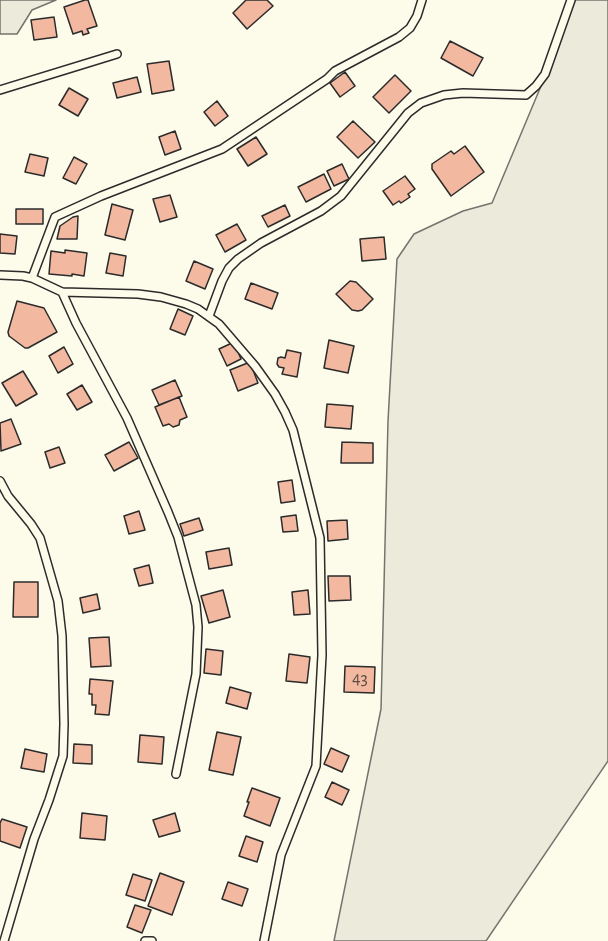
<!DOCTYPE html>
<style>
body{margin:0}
canvas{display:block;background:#fdfbea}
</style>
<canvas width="608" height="941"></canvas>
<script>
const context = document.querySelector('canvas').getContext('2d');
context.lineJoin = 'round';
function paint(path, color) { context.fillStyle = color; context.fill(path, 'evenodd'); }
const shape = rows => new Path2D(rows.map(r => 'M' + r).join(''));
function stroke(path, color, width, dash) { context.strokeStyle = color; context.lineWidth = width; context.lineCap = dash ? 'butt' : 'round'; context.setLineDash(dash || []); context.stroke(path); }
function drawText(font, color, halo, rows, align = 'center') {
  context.font = font + ' "Alegreya Sans",sans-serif'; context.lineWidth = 4.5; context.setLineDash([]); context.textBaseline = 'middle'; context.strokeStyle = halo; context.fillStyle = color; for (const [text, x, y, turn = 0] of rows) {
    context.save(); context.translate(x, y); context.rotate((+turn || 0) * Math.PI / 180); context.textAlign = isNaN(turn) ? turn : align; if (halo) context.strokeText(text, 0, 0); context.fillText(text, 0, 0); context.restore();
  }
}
const green = shape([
 [0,0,56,0,32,10,17,34,0,34,0,0],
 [575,0,608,0,608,761,486,941,334,941,381,709,388,421,397,259,414,234,463,211,492,203,559,43,575,0]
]);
const building = shape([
 [85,0,88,0,97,26,87,29,89,33,83,35,82,31,73,34,64,7,85,0],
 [246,0,267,0,273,6,247,29,233,13,246,0],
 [54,17,57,37,34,40,31,20,54,17],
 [450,41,483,58,473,76,441,58,450,41],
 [169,61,174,90,152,94,147,64,169,61],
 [345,72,355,86,340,97,330,83,345,72],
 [395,75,411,91,389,113,373,97,395,75],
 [137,77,141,92,117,98,113,83,137,77],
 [69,88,88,99,78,116,59,105,69,88],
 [217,101,228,116,215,126,204,112,217,101],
 [353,121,375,142,358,158,337,137,353,121],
 [175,131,181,149,165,155,159,137,175,131],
 [256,137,267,154,248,166,237,149,256,137],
 [465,146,484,172,451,196,432,169,432,164,451,151,454,154,465,146],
 [30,154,48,158,44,176,25,172,30,154],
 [74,157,87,164,76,184,63,178,74,157],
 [342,164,349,179,334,186,327,171,342,164],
 [324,174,331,189,306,202,298,187,324,174],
 [405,176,415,189,408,194,410,197,401,203,399,201,393,205,383,191,405,176],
 [170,195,177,217,160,222,153,199,170,195],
 [112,204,133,210,125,240,105,235,112,204],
 [285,205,290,216,268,227,262,216,285,205],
 [16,209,43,209,43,224,16,224,16,209],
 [78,216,77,239,57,239,60,226,73,217,78,216],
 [237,224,246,240,225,252,216,235,237,224],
 [0,234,17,236,15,254,0,253,0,234],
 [384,237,386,259,362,261,360,239,384,237],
 [65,250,87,253,84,276,72,274,72,276,49,274,51,251,65,253,65,250],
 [110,253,126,256,123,276,106,273,110,253],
 [194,261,213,269,205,289,186,281,194,261],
 [350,281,356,282,373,299,362,310,358,311,352,310,336,294,350,281],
 [251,283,278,293,272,309,245,299,251,283],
 [17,301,44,308,57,332,28,348,25,348,9,336,8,332,17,301],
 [178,309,193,316,185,335,170,329,178,309],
 [329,340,354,346,348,373,324,368,329,340],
 [234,342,241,359,227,366,219,349,234,342],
 [64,347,73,364,58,373,49,356,64,347],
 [287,350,301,353,297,377,282,374,284,368,279,367,277,364,278,358,281,357,285,358,287,350],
 [250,362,258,383,238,391,230,370,250,362],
 [23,371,37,394,16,406,2,383,23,371],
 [175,380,182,396,159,405,152,390,175,380],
 [82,385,92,402,77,410,67,394,82,385],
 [179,397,187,417,180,420,179,425,173,427,169,424,163,426,155,407,179,397],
 [327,404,353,406,351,429,325,427,327,404],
 [11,419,21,444,1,451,0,423,11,419],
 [129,442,138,458,114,471,105,455,129,442],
 [342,442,373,443,373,463,341,463,342,442],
 [59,447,65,463,50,468,45,452,59,447],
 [292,480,295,501,281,503,278,482,292,480],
 [139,511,145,530,129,534,124,516,139,511],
 [296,515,298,531,283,532,281,517,296,515],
 [199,518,203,530,184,536,180,524,199,518],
 [347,520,348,539,328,541,327,521,347,520],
 [229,548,232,565,209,569,206,552,229,548],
 [149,565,153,583,139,586,134,569,149,565],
 [328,576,350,576,351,600,329,601,328,576],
 [14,582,38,582,38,617,13,617,14,582],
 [223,590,230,617,209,623,201,596,223,590],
 [308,590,310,614,294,615,292,592,308,590],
 [97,594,100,609,83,613,80,598,97,594],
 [109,637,111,666,91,667,89,638,109,637],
 [206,649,223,651,221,675,204,673,206,649],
 [289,654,310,657,307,683,286,681,289,654],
 [345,666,375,667,374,693,344,692,345,666],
 [90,679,113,681,109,715,95,714,96,705,92,705,92,694,89,694,90,679],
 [230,687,251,693,247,709,226,703,230,687],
 [217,732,241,737,233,775,209,770,217,732],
 [140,735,164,737,162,764,138,762,140,735],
 [74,744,92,745,92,764,73,763,74,744],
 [331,748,349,756,342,772,324,764,331,748],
 [25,749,47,754,44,772,21,768,25,749],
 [332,782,349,790,342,805,325,797,332,782],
 [252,788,280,798,270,826,244,816,249,802,247,802,252,788],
 [82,813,107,816,105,840,80,838,82,813],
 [175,813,180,831,159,837,153,820,175,813],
 [2,819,27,827,20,848,0,841,0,823,2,819],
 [246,836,263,842,257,862,239,856,246,836],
 [160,873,184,882,172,915,148,906,160,873],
 [133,874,152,880,145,901,126,895,133,874],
 [228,882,248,889,242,906,222,899,228,882],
 [135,905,151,910,142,933,127,927,135,905]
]);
const service = shape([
 [0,90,117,54],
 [0,275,23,276,32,278,62,292,138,294,161,297,186,304,198,309,219,324,255,366,275,394,285,412,293,430,320,538,322,655,316,766,281,855,264,941],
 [32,278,55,217,101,196,222,149,327,79,335,71,399,37,410,28,417,16,422,0],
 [62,292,76,323,127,418,168,512,178,537,196,605,198,627,196,674,176,774],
 [209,316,222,281,229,268,238,259,261,243,321,211,341,196,408,113,421,103,444,95,463,93,526,95,536,86,545,74,571,0],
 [0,481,8,496,31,524,40,538,58,601,62,636,64,724,63,756,49,800,34,839,4,941],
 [145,941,152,941]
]);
const numberNames = [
 ["43",360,679]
];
paint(green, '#ecebdb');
stroke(green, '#74746e', 1.5);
paint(building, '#f2b8a0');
stroke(building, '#2b2b2b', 1.5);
stroke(service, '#2b2b2b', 10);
stroke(service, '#fdfbea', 7);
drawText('18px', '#5d4e48', null, numberNames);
</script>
